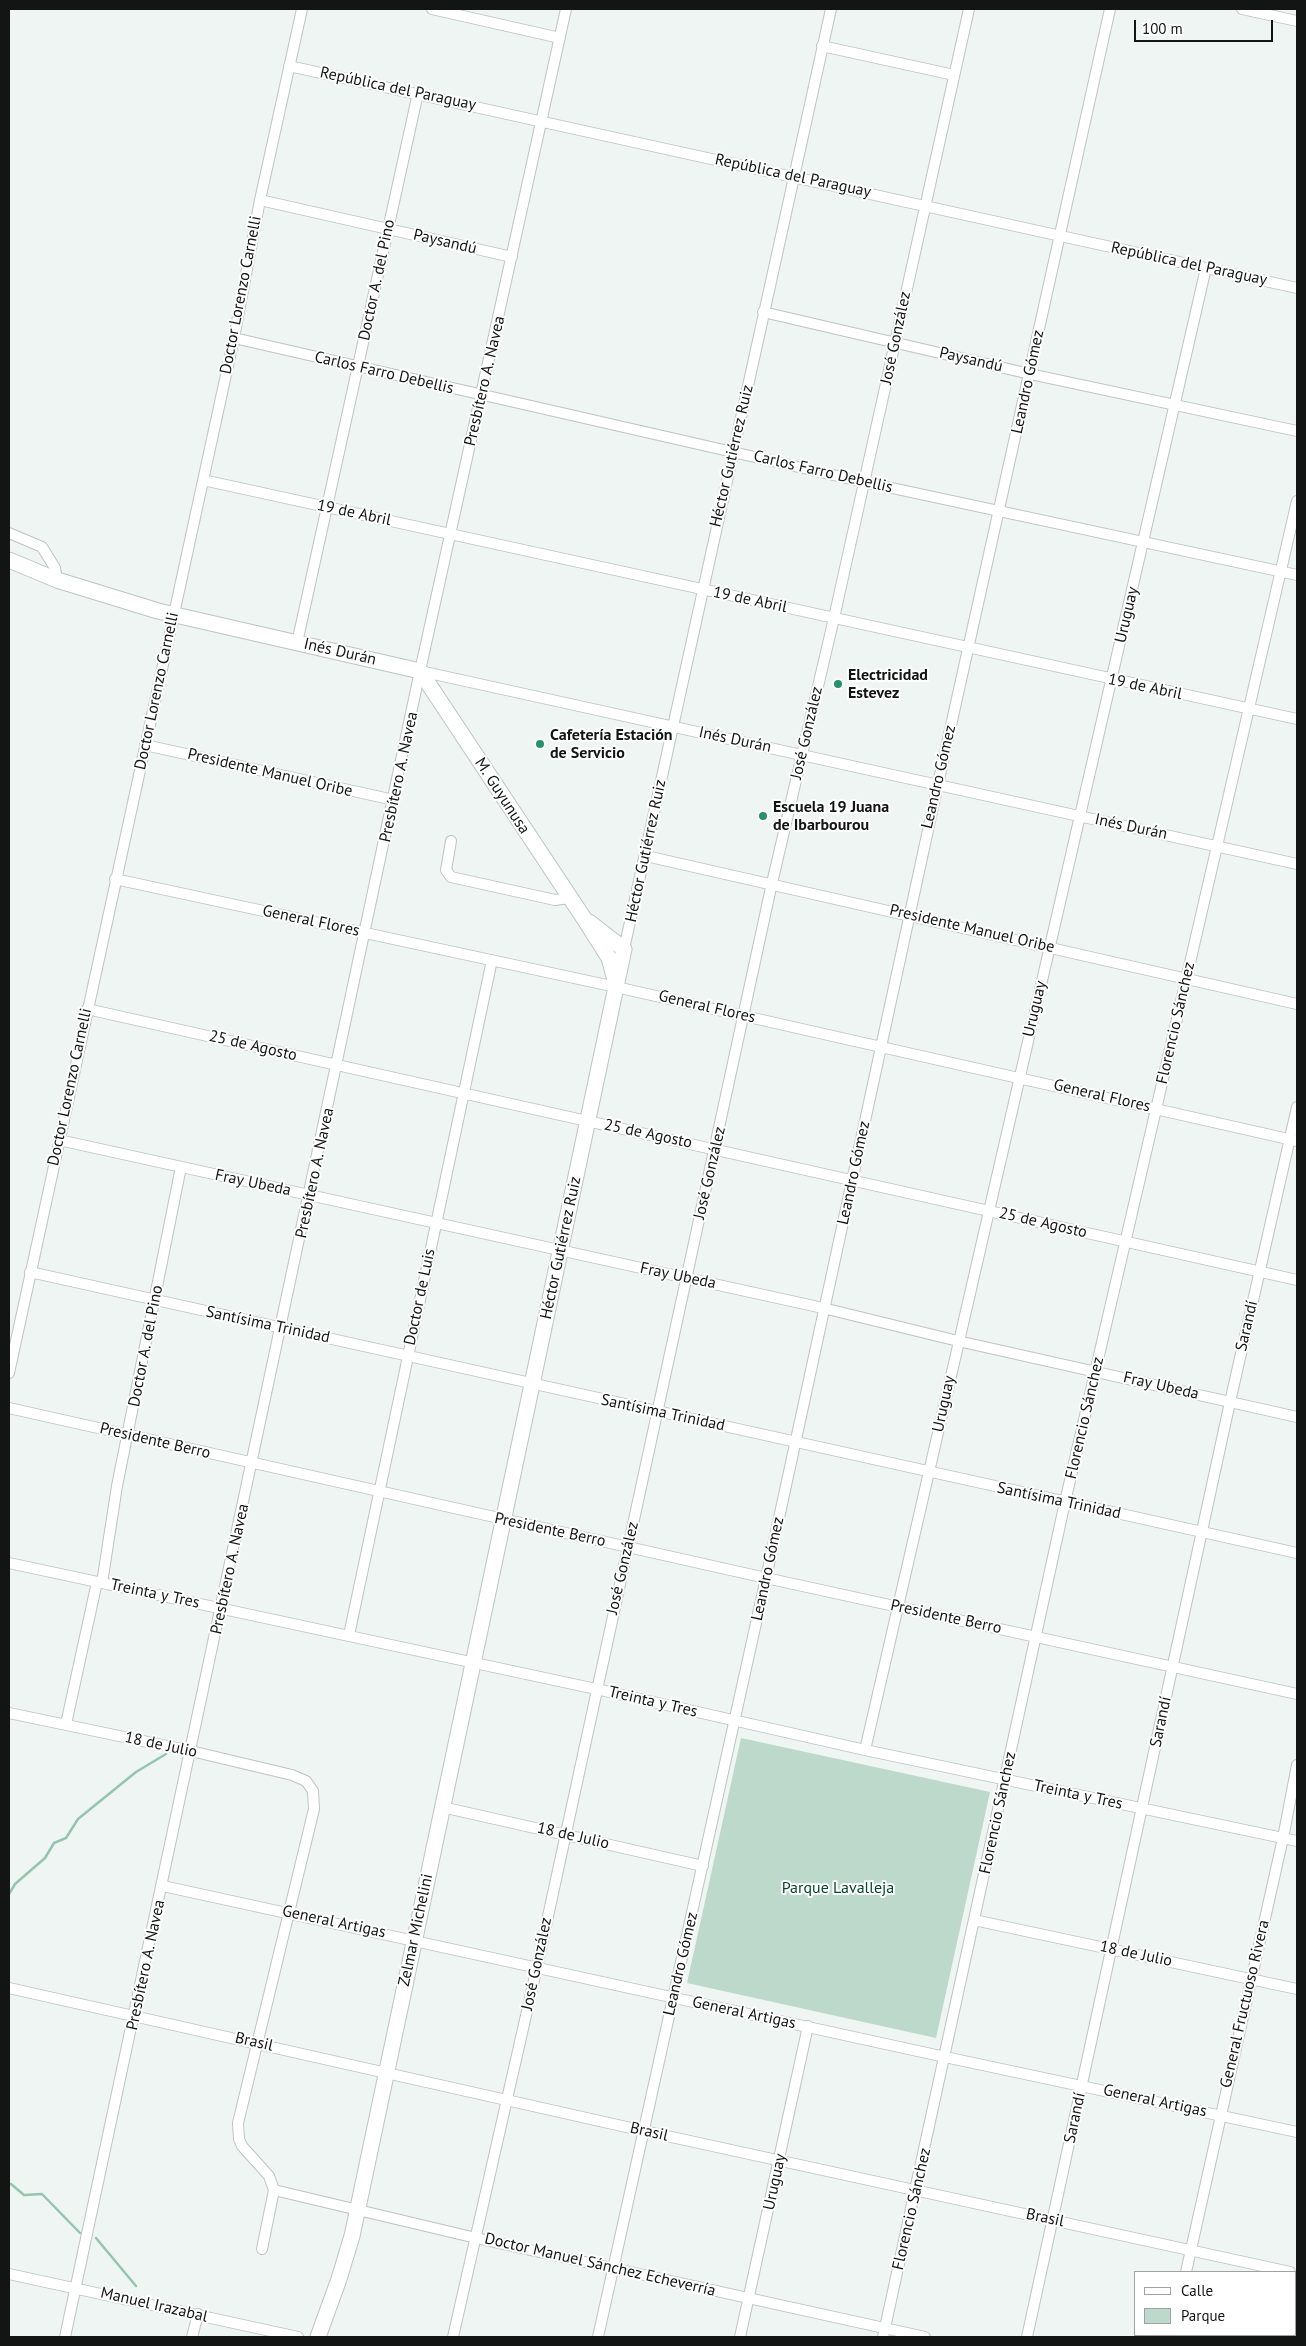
<!DOCTYPE html>
<meta charset="utf-8">
<style>
body{margin:0}
#map{position:relative;width:1306px;height:2346px;overflow:hidden;background:#eef5f2;font-family:"PT Sans",sans-serif}
canvas{display:block}
.frame{position:absolute;inset:0;border:10px solid #131514;pointer-events:none}
.legend{position:absolute;left:1134px;top:2271px;width:162px;height:65px;box-sizing:border-box;background:#fff;border:1px solid #a1a1a1;margin:0;padding:6px 9px;list-style:none;font-size:15px;color:#131514}
.legend li{display:flex;align-items:center;gap:10px;height:25px}
.legend b{width:25px;border:1px solid #a1a1a1}
.scale{position:absolute;left:1134px;top:20px;width:139px;height:22px;box-sizing:border-box;border:2px solid #131514;border-top:0;padding-left:6px;font-size:15px;line-height:18px;white-space:nowrap;color:#131514;-webkit-text-stroke:4px #fff;paint-order:stroke}
</style>
<div id="map">
<canvas width="1306" height="2346"></canvas>
<div class="frame"></div>
<ul class="legend">
<li><b style="height:6px;background:#fff"></b>Calle</li>
<li><b style="height:14px;background:#bcd9cb"></b>Parque</li>
</ul>
<div class="scale">100 m</div>
</div>
<script>
const context = document.querySelector('canvas').getContext('2d');
context.lineJoin = 'round';
function paint(path, color) { context.fillStyle = color; context.fill(path, 'evenodd'); }
const shape = rows => new Path2D(rows.map(r => 'M' + r).join(''));
function stroke(path, color, width, dash) { context.strokeStyle = color; context.lineWidth = width; context.lineCap = dash ? 'butt' : 'round'; context.setLineDash(dash || []); context.stroke(path); }
function drawText(font, color, halo, rows, align = 'center') {
  context.font = font + ' "PT Sans",sans-serif'; context.lineWidth = 4; context.setLineDash([]); context.textBaseline = 'middle'; context.strokeStyle = halo; context.fillStyle = color; for (const [text, x, y, turn = 0] of rows) {
    context.save(); context.translate(x, y); context.rotate((+turn || 0) * Math.PI / 180); context.textAlign = isNaN(turn) ? turn : align; if (halo) context.strokeText(text, 0, 0); context.fillText(text, 0, 0); context.restore();
  }
}
const green = shape([
 [741,1738,990,1792,936,2038,687,1983]
]);
const stream = shape([
 [9,1894,15,1884,45,1858,54,1843,66,1838,78,1819,136,1772,166,1754],
 [9,2184,11,2184,24,2195,42,2194,80,2233],
 [96,2238,136,2286]
]);
const minor = shape([
 [432,9,560,38],
 [1242,9,1297,21],
 [822,46,954,75],
 [289,66,1297,288],
 [260,200,512,257],
 [763,312,1030,374,1297,431],
 [234,338,864,482,1297,575],
 [203,480,1297,719],
 [9,533,42,547,55,568,57,580],
 [297,643,418,93],
 [420,671,1297,864],
 [145,745,394,800],
 [451,841,446,870,451,877,555,900,569,898],
 [646,856,1297,1004],
 [115,879,616,987,1297,1141],
 [624,949,831,9],
 [87,1009,1297,1280],
 [59,1140,823,1308,958,1341,1297,1417],
 [30,1272,1297,1553],
 [9,1373,234,338,260,200,302,9],
 [9,1408,766,1578,1297,1694],
 [9,1563,596,1689,865,1750,1297,1841],
 [102,1583,117,1486,181,1167],
 [349,1635,492,960],
 [9,1713,191,1751,292,1775,306,1781,313,1791,314,1809,238,2123,239,2139,242,2146,269,2176,274,2190,262,2249],
 [66,1724,97,1582],
 [865,1750,1206,268],
 [442,1807,703,1866],
 [163,1886,945,2057,1297,2132],
 [974,1920,1297,1989],
 [9,1988,644,2131,1290,2272],
 [274,2190,476,2238,925,2337],
 [1186,2272,1283,1838,1297,1765],
 [9,2274,298,2337],
 [65,2337,420,671,566,9],
 [192,2337,198,2314],
 [453,2337,537,1967,772,883,834,618,969,9],
 [598,2337,766,1578,938,784,1110,9],
 [740,2337,808,2026],
 [883,2337,1065,1502,1297,501],
 [1027,2337,1230,1402,1297,1107],
 [1172,2337,1173,2335]
]);
const highway = shape([
 [9,560,57,580,158,611,420,671,585,920,609,958,615,980],
 [589,922,624,949],
 [318,2337,339,2279,352,2236,624,949]
]);
const markers = [
 [838,684,5,"#29906c"],
 [540,744,5,"#29906c"],
 [763,816,5,"#29906c"]
];
const streetNames = [
 ["República del Paraguay",398,89,12],
 ["República del Paraguay",793,176,12],
 ["Paysandú",445,242,13],
 ["República del Paraguay",1189,264,12],
 ["Doctor A. del Pino",377,280,-78],
 ["Doctor Lorenzo Carnelli",241,295,-79],
 ["José González",896,338,-78],
 ["Paysandú",971,360,13],
 ["Carlos Farro Debellis",384,373,13],
 ["Presbítero A. Navea",485,381,-77],
 ["Leandro Gómez",1028,382,-78],
 ["Héctor Gutiérrez Ruiz",732,456,-77],
 ["Carlos Farro Debellis",823,472,13],
 ["19 de Abril",354,513,12],
 ["19 de Abril",750,600,12],
 ["Uruguay",1127,615,-77],
 ["Inés Durán",340,652,13],
 ["19 de Abril",1145,687,12],
 ["Doctor Lorenzo Carnelli",157,691,-78],
 ["José González",807,733,-77],
 ["Inés Durán",735,740,12],
 ["Presidente Manuel Oribe",270,773,13],
 ["Presbítero A. Navea",399,777,-78],
 ["Leandro Gómez",939,777,-77],
 ["M. Guyunusa",502,796,57],
 ["Inés Durán",1131,827,12],
 ["Héctor Gutiérrez Ruiz",646,851,-78],
 ["General Flores",311,921,12],
 ["Presidente Manuel Oribe",972,929,13],
 ["General Flores",707,1007,13],
 ["Uruguay",1035,1009,-77],
 ["Florencio Sánchez",1176,1023,-77],
 ["25 de Agosto",253,1046,13],
 ["Doctor Lorenzo Carnelli",70,1087,-78],
 ["General Flores",1102,1096,13],
 ["25 de Agosto",648,1134,12],
 ["Presbítero A. Navea",315,1173,-78],
 ["José González",710,1173,-77],
 ["Leandro Gómez",854,1173,-78],
 ["Fray Ubeda",253,1183,12],
 ["25 de Agosto",1043,1223,13],
 ["Héctor Gutiérrez Ruiz",561,1248,-78],
 ["Fray Ubeda",678,1276,12],
 ["Doctor de Luis",420,1297,-78],
 ["Santísima Trinidad",268,1325,12],
 ["Sarandí",1247,1326,-77],
 ["Doctor A. del Pino",146,1346,-79],
 ["Fray Ubeda",1161,1386,13],
 ["Uruguay",944,1404,-78],
 ["Santísima Trinidad",663,1413,12],
 ["Florencio Sánchez",1085,1418,-77],
 ["Presidente Berro",155,1441,13],
 ["Santísima Trinidad",1059,1501,12],
 ["Presidente Berro",550,1530,12],
 ["José González",623,1568,-77],
 ["Presbítero A. Navea",230,1569,-78],
 ["Leandro Gómez",768,1569,-78],
 ["Treinta y Tres",155,1594,12],
 ["Presidente Berro",946,1617,12],
 ["Treinta y Tres",653,1702,13],
 ["Sarandí",1161,1722,-78],
 ["18 de Julio",161,1745,12],
 ["Treinta y Tres",1078,1795,12],
 ["Florencio Sánchez",998,1813,-78],
 ["18 de Julio",573,1836,13],
 ["General Artigas",334,1922,12],
 ["Zelmar Michelini",416,1930,-78],
 ["18 de Julio",1136,1954,12],
 ["José González",537,1964,-78],
 ["Leandro Gómez",681,1964,-77],
 ["Presbítero A. Navea",146,1965,-78],
 ["General Fructuoso Rivera",1245,2004,-77],
 ["General Artigas",744,2013,12],
 ["Brasil",254,2042,13],
 ["General Artigas",1155,2101,12],
 ["Sarandí",1075,2118,-78],
 ["Brasil",649,2132,13],
 ["Uruguay",775,2182,-78],
 ["Florencio Sánchez",912,2209,-77],
 ["Brasil",1045,2218,12],
 ["Doctor Manuel Sánchez Echeverría",600,2265,13],
 ["Manuel Irazabal",154,2305,13]
];
const poiNames = [
 ["Electricidad",848,675],
 ["Estevez",848,693],
 ["Cafetería Estación",550,735],
 ["de Servicio",550,753],
 ["Escuela 19 Juana",773,807],
 ["de Ibarbourou",773,825]
];
const parkNames = [
 ["Parque Lavalleja",838,1888]
];
paint(green, '#bcd9cb');
stroke(stream, '#95c5af', 2.5);
stroke(minor, '#bec4c1', 12);
stroke(highway, '#bec4c1', 17);
stroke(minor, '#fff', 10);
stroke(highway, '#fff', 15);
for (const [x, y, r, color] of markers) { const dot = new Path2D(); dot.arc(x, y, r, 0, 2 * Math.PI); context.fillStyle = color; context.fill(dot); stroke(dot, '#fff', 2); }
drawText('16px', '#131514', '#fff', streetNames);
drawText('bold 16px', '#131514', '#fff', poiNames, 'left');
drawText('16px', '#044631', '#fff', parkNames);
</script>
